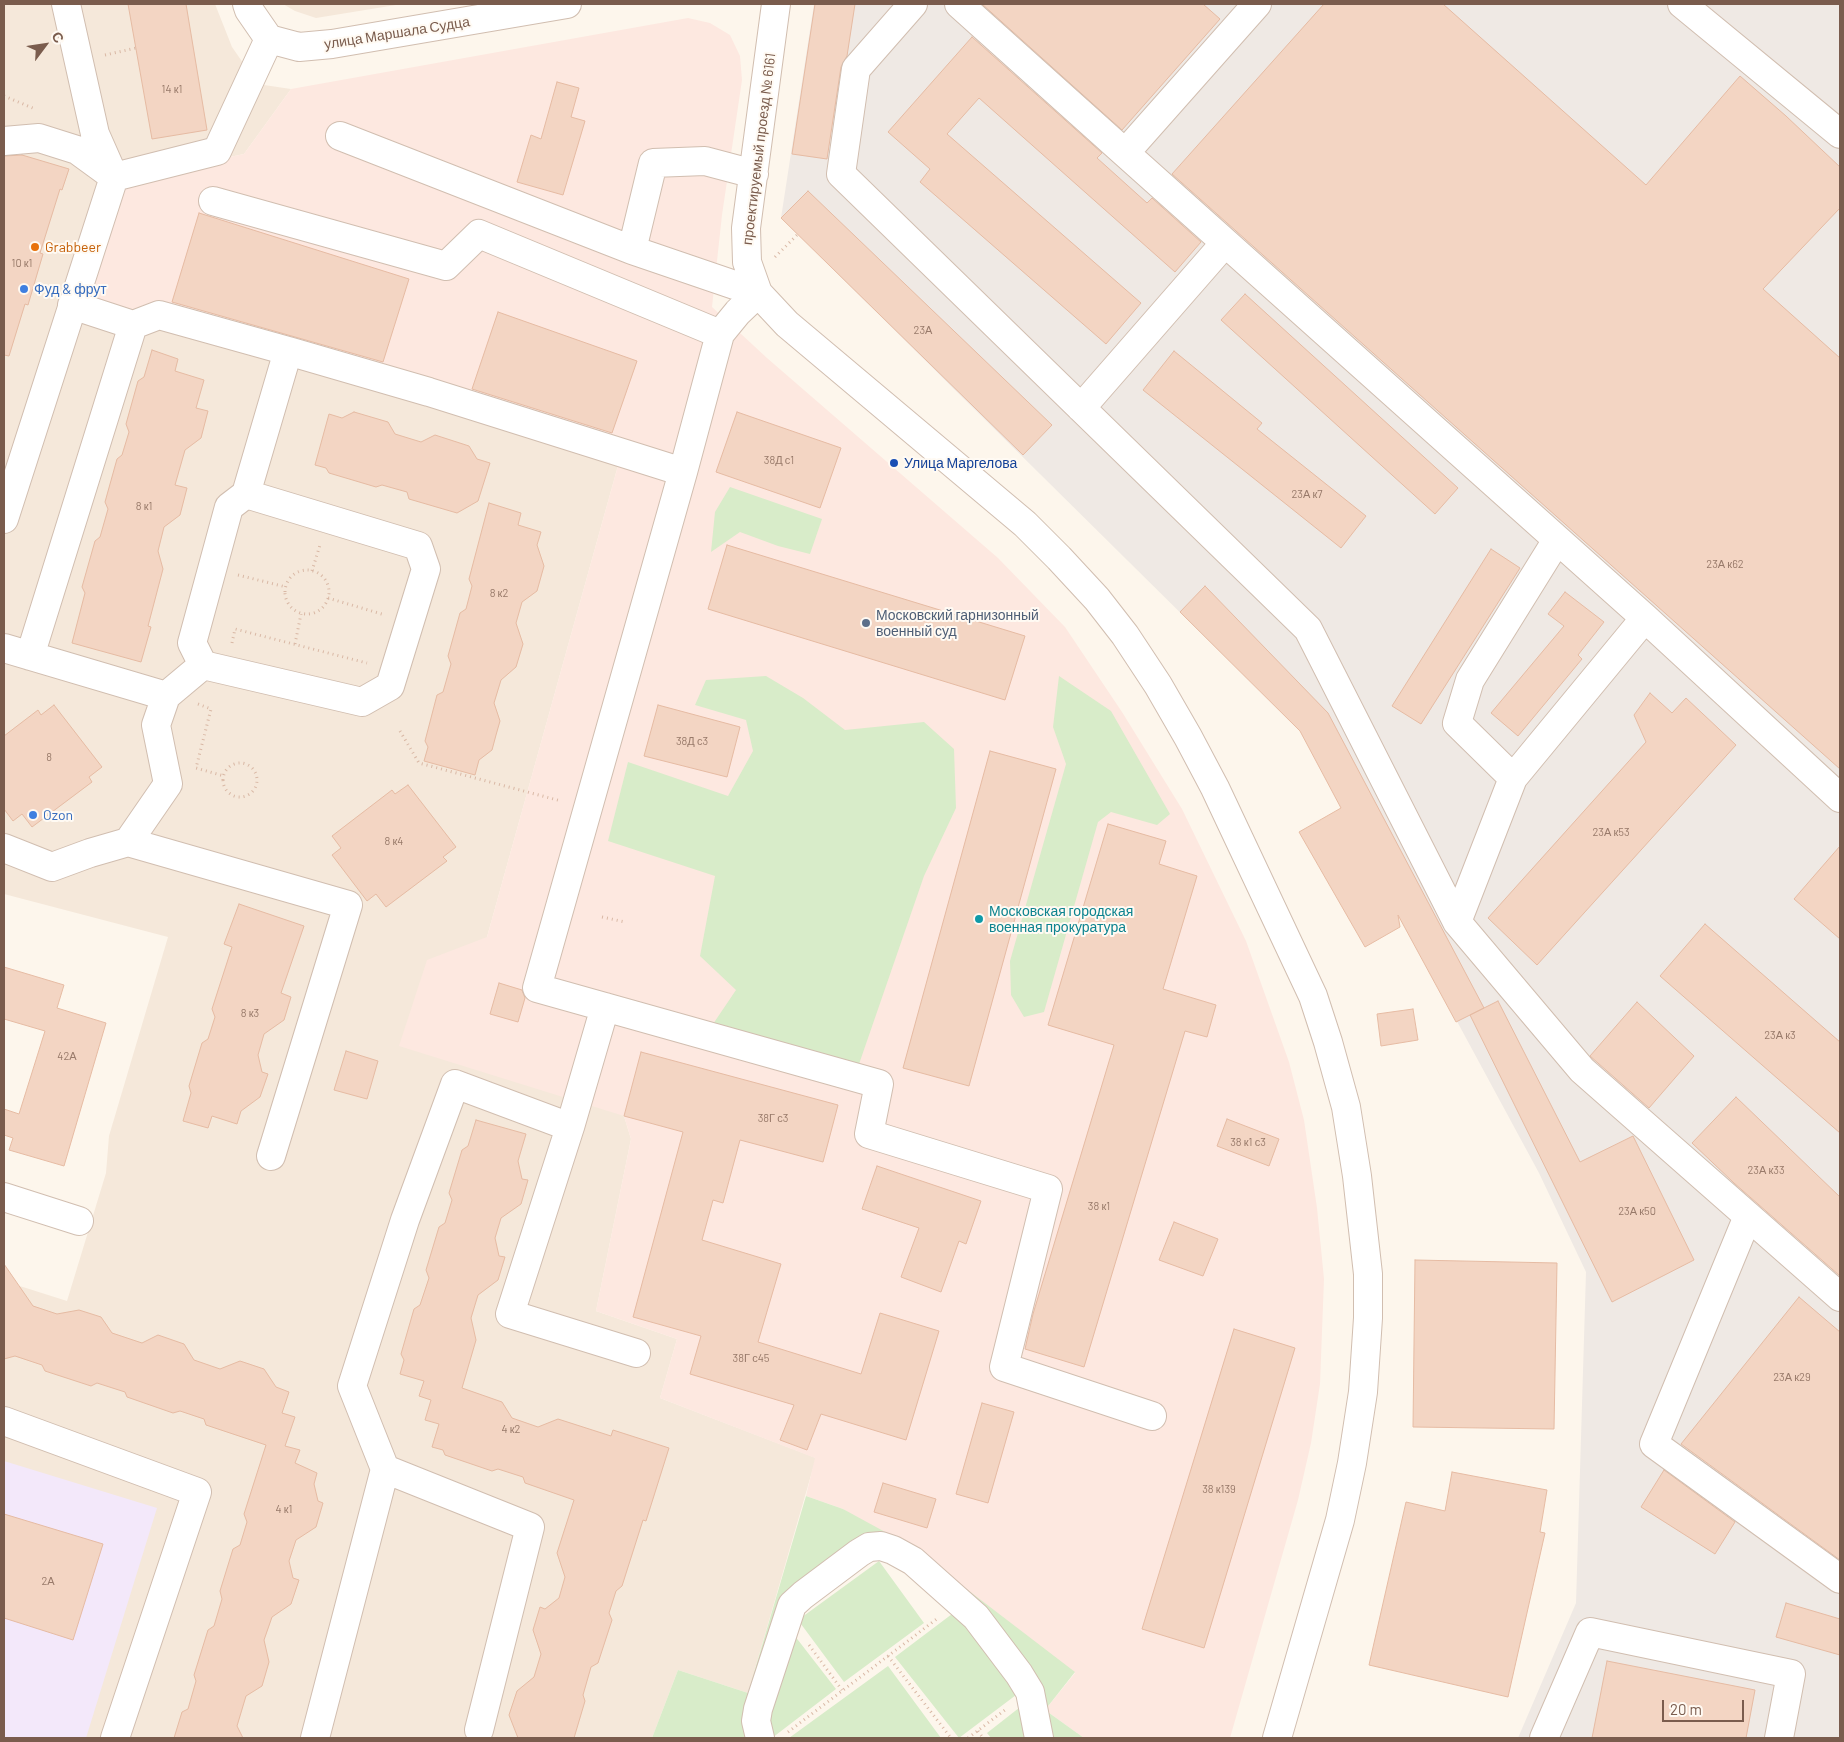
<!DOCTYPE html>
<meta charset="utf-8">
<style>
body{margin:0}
#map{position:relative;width:1844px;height:1742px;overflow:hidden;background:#fdf6ec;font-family:Barlow,sans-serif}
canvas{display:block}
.frame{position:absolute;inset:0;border:5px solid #7a5c4d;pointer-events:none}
.north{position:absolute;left:20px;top:20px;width:50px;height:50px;-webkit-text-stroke:4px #fffaf3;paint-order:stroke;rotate:59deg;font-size:14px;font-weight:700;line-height:20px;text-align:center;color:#7a5c4d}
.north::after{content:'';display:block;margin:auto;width:18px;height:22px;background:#7a5c4d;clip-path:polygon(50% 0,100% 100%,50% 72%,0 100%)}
.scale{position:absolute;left:1662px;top:1700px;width:82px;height:22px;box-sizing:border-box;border:2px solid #7a5c4d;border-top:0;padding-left:6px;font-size:15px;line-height:18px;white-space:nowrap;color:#7a5c4d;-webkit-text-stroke:4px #fffaf3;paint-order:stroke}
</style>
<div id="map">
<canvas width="1844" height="1742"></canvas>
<div class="frame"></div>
<div class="north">С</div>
<div class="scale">20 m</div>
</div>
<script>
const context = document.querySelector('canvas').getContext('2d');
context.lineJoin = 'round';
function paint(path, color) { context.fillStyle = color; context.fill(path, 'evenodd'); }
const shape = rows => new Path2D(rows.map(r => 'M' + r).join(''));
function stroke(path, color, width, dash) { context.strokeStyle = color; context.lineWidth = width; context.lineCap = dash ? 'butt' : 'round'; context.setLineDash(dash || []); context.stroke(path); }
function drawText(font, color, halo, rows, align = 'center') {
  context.font = font + ' Barlow,sans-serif'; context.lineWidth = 4; context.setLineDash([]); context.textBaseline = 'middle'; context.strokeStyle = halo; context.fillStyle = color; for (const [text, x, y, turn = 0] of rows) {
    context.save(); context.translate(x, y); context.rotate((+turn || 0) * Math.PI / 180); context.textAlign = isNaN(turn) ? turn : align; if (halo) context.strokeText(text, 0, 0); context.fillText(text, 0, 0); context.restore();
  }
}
const residential = shape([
 [4,4,215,4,232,47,250,73,264,85,291,89,244,154,116,181,619,462,487,937,624,1116,631,1139,596,1311,677,1339,660,1398,816,1458,748,1693,678,1670,652,1738,4,1738,4,1281,67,1301,106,1173,109,1136,168,937,4,894],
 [283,4,402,4,316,18,295,11]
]);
const commercial = shape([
 [688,18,710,23,730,35,740,56,742,80,722,215,712,307,767,358,998,558,1065,627,1122,712,1182,809,1246,941,1289,1062,1304,1120,1317,1208,1324,1279,1320,1384,1311,1443,1298,1500,1230,1738,1084,1738,1045,1710,1075,1673,843,1509,806,1496,815,1458,660,1398,677,1339,596,1311,631,1139,624,1116,399,1046,427,960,487,937,619,462,82,302,116,181,244,154,291,89]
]);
const industrial = shape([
 [814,4,1840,4,1840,1738,1518,1738,1576,1603,1586,1272,1539,1173,1300,731,781,218]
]);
const education = shape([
 [4,1461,157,1508,86,1738,4,1738]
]);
const green = shape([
 [730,487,822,519,810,554,778,546,740,532,711,552,715,512],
 [766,676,803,698,845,730,924,722,954,749,956,808,924,876,858,1067,711,1027,736,990,700,956,715,876,608,841,628,762,728,796,753,751,746,720,695,705,706,680],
 [1059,676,1111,711,1170,814,1157,825,1111,812,1098,822,1044,1012,1024,1017,1011,995,1010,961,1066,764,1053,727],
 [806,1496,843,1509,909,1545,1075,1672,1045,1710,1084,1738,1047,1738,1043,1709,897,1542,798,1588,751,1738,652,1738,678,1670,748,1693],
 [879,1561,924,1623,844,1682,798,1620],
 [956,1611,1020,1692,959,1738,895,1657],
 [791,1631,836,1689,772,1738,766,1729],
 [888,1666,941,1738,789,1738],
 [1024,1704,1030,1738,991,1738,987,1733]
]);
const building = shape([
 [128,4,186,4,207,130,152,139,128,4],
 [815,4,855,4,847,56,841,67,827,159,792,154,815,4],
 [982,4,1203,4,1220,19,1122,130,982,4],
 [1324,4,1443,4,1646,185,1740,76,1786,116,1840,167,1840,208,1763,289,1840,358,1840,769,1172,174,1324,4],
 [972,37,1102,153,1097,158,1147,203,1152,198,1201,242,1175,272,979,98,947,134,1141,303,1106,344,920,182,930,169,888,132,972,37],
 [557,82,579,88,571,117,585,121,563,195,517,182,531,135,541,139,557,82],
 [22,155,69,169,62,190,60,189,40,253,43,254,28,305,25,304,9,356,4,355,4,156,22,155],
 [808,191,1052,425,1023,455,781,218,808,191],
 [199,213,409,279,383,362,172,302,199,213],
 [1245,294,1458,488,1435,514,1221,320,1245,294],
 [498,312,637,361,612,433,472,389,498,312],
 [152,350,178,359,175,371,204,380,196,408,208,411,201,438,185,450,175,485,187,488,180,515,164,527,158,551,163,569,148,626,151,627,141,662,72,643,85,593,82,587,95,541,100,537,108,509,105,502,117,459,122,455,129,432,126,424,138,381,144,377,152,350],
 [1174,351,1262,423,1257,429,1366,516,1341,548,1143,390,1174,351],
 [354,412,388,422,395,434,421,442,435,435,469,446,477,459,490,463,478,501,457,513,409,499,407,492,382,485,376,487,329,473,326,468,315,465,329,414,342,418,354,412],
 [737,412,841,448,820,508,716,472,737,412],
 [489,503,521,513,518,525,541,532,537,545,544,566,537,591,522,602,516,623,523,644,516,667,501,680,494,703,500,721,496,735,492,750,479,760,475,775,424,761,428,747,425,741,437,695,443,692,451,664,448,656,460,613,466,609,472,586,469,579,489,503],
 [727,545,1025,636,1005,700,708,609,727,545],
 [1491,549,1520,568,1421,724,1392,706,1491,549],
 [1205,586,1328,713,1484,1008,1456,1022,1398,915,1400,927,1365,947,1299,832,1341,808,1300,731,1180,612,1205,586],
 [1565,592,1604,622,1578,655,1582,659,1518,736,1491,713,1564,626,1548,614,1565,592],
 [1650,693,1672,713,1686,698,1736,745,1537,965,1488,918,1646,742,1634,715,1650,693],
 [54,705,102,767,89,777,92,782,32,827,22,814,13,821,4,809,4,736,38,710,41,715,54,705],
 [658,705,740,727,727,777,644,756,658,705],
 [990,751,1056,769,969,1086,903,1068,990,751],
 [408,785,456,847,443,857,447,861,386,907,376,894,367,901,332,855,341,848,332,836,392,790,395,794,408,785],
 [1108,824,1166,841,1159,864,1197,876,1163,989,1216,1005,1207,1037,1185,1031,1084,1367,1025,1349,1033,1314,1114,1045,1048,1025,1108,824],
 [1840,846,1840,939,1794,899,1840,846],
 [239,904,304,926,281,993,291,997,284,1020,264,1034,258,1055,262,1072,268,1074,260,1097,241,1111,237,1124,212,1116,208,1128,183,1121,191,1093,189,1086,202,1043,208,1039,215,1017,212,1009,232,947,224,944,239,904],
 [1705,924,1840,1042,1840,1133,1660,976,1705,924],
 [4,967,64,985,57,1008,106,1023,64,1166,9,1150,13,1138,4,1135,4,1109,19,1114,45,1031,4,1019,4,967],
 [499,983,522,990,525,998,518,1022,490,1014,499,983],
 [1498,1001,1580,1162,1633,1136,1694,1260,1612,1302,1470,1015,1498,1001],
 [1637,1002,1694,1056,1649,1108,1590,1056,1637,1002],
 [1413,1009,1418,1040,1381,1046,1377,1014,1413,1009],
 [346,1051,378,1061,367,1099,334,1090,346,1051],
 [641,1052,838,1105,823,1162,740,1140,723,1203,713,1200,702,1240,781,1264,758,1342,861,1374,880,1313,939,1331,906,1440,821,1414,807,1450,780,1440,794,1405,690,1374,701,1336,633,1317,683,1132,624,1116,641,1052],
 [1736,1097,1840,1197,1840,1276,1734,1183,1692,1143,1736,1097],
 [1227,1119,1279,1139,1269,1166,1217,1146,1227,1119],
 [476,1120,526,1134,518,1161,522,1179,528,1180,521,1204,501,1218,495,1238,499,1256,505,1257,498,1280,478,1295,471,1318,476,1340,462,1388,502,1402,512,1418,538,1427,558,1419,611,1436,613,1430,669,1448,646,1521,643,1520,622,1586,616,1591,609,1613,612,1620,598,1663,591,1667,583,1695,585,1701,574,1738,518,1738,509,1715,517,1691,534,1677,541,1654,533,1630,540,1607,545,1609,559,1598,565,1577,557,1553,574,1500,525,1483,523,1477,498,1469,492,1471,445,1455,443,1450,432,1447,439,1424,425,1420,431,1400,419,1396,424,1381,400,1374,404,1360,401,1354,414,1309,420,1305,429,1278,426,1270,439,1227,445,1223,452,1200,449,1193,462,1150,468,1146,476,1120],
 [877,1166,981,1201,966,1244,959,1241,941,1292,901,1277,919,1228,862,1209,877,1166],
 [1174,1222,1218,1239,1203,1276,1159,1260,1174,1222],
 [1415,1260,1557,1263,1554,1429,1413,1427,1415,1260],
 [4,1264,33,1306,57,1314,79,1310,101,1317,112,1333,142,1343,158,1335,184,1344,194,1360,220,1369,240,1361,264,1369,276,1387,289,1392,282,1413,295,1417,285,1446,300,1450,295,1463,317,1473,314,1484,318,1501,323,1503,316,1527,296,1540,289,1561,293,1578,299,1580,291,1604,272,1617,264,1640,269,1662,262,1686,246,1696,237,1726,243,1738,174,1738,182,1712,188,1709,196,1681,194,1675,208,1630,214,1626,222,1599,220,1591,233,1549,240,1545,247,1522,244,1514,266,1445,206,1425,204,1419,180,1411,173,1413,127,1397,125,1392,97,1383,91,1386,45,1371,42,1365,15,1356,4,1359,4,1264],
 [1799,1297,1840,1332,1840,1560,1681,1444,1799,1297],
 [1234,1329,1295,1348,1204,1648,1142,1629,1234,1329],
 [982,1403,1014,1412,988,1503,956,1494,982,1403],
 [1664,1470,1735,1522,1715,1554,1641,1507,1664,1470],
 [1452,1472,1547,1490,1540,1532,1545,1533,1508,1697,1369,1665,1406,1502,1445,1511,1452,1472],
 [883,1483,936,1499,927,1528,874,1512,883,1483],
 [4,1514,103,1544,73,1640,4,1618,4,1514],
 [1786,1603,1840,1619,1840,1655,1776,1637,1786,1603],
 [1607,1661,1755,1690,1746,1738,1592,1738,1607,1661]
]);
const path = shape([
 [105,55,136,48],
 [4,96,35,109],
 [775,257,798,234],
 '285 592a22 22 0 1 1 44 0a22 22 0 1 1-44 0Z',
 [312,571,320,545],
 [238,575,286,587],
 [328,598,385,615],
 [232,643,235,629,367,663],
 [295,644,301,614],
 [198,704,211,709,196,768,224,776],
 [400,731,419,763,561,801],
 '223 780a17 17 0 1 1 34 0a17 17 0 1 1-34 0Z',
 [602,917,625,922],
 [809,1645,842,1690],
 [888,1656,951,1738],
 [978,1731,983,1738],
 [788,1732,938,1618],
 [968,1738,1005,1710]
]);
const minor = shape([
 [66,4,95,134,114,177,217,151,269,39],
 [247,4,249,10,269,39,299,47,332,44,567,4],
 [913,4,856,69,841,174,1308,629,1457,922,1582,1070,1840,1297],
 [959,4,1125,153],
 [1257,4,1125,153,1645,618,1840,798],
 [1682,4,1840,134],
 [340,136,632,250,653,163,705,161,754,174],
 [4,141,39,138,77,150,114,177,4,519],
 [213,201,446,266,479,234,720,334],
 [632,250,758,293,787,324,1025,524,1059,558,1097,599,1125,635,1158,685,1188,737,1215,788,1313,996,1328,1042,1346,1107,1357,1176,1368,1274,1368,1318,1363,1392,1352,1463,1340,1520,1277,1738],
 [758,293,738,312,720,334,683,472,537,988,879,1084,869,1134,1048,1189,1004,1367,1152,1416],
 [758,293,747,262,746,228,776,4],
 [72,305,133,325],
 [288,351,429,392,683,472],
 [1081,408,1225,243],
 [246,494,418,546,426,569,390,686,362,702,203,665,192,643,229,507,246,494],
 [1557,540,1470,680,1457,723,1513,778,1645,618],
 [4,648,166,696,203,665],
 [30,656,133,325,159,315,288,351,246,494],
 [128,842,348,905,271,1156],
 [4,848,52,867,90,853,128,842,168,784,156,725,166,696],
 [1457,922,1513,778],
 [605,1007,570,1127,510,1314,636,1353],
 [4,1197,79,1221],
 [1748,1216,1654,1444,1840,1579],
 [4,1421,197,1492,115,1738],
 [479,1730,530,1527,385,1469,352,1386,405,1220,455,1084,570,1127],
 [315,1738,385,1469],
 [760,1738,756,1721,758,1709,792,1605,803,1595,859,1553,869,1547,881,1546,893,1550,913,1561,976,1617,1019,1674,1030,1692,1039,1738],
 [1544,1738,1590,1632,1791,1674,1779,1738]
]);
const markers = [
 [35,247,5,"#e8710a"],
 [24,289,5,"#3f7fe0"],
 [894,463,5,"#1a4fb4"],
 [866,623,5,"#5c6f8a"],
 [33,815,5,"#3f7fe0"],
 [979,919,5,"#0f9aa8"]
];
const numberNames = [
 ["14 к1",172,89],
 ["10 к1",22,263],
 ["23А",923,330],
 ["38Д с1",779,460],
 ["23А к7",1307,494],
 ["8 к1",144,506],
 ["23А к62",1725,564],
 ["8 к2",499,593],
 ["38Д с3",692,741],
 ["8",49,757],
 ["23А к53",1611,832],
 ["8 к4",394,841],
 ["8 к3",250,1013],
 ["23А к3",1780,1035],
 ["42А",67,1056],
 ["38Г с3",773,1118],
 ["38 к1 с3",1248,1142],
 ["23А к33",1766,1170],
 ["38 к1",1099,1206],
 ["23А к50",1637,1211],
 ["38Г с45",751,1358],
 ["23А к29",1792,1377],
 ["4 к2",511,1429],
 ["38 к139",1219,1489],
 ["4 к1",284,1509],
 ["2А",48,1581]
];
const streetNames = [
 ["улица Маршала Судца",397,33,-9],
 ["проектируемый проезд № 6161",759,149,-83]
];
const foodNames = [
 ["Grabbeer",45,247]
];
const shopNames = [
 ["Фуд & фрут",34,289],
 ["Ozon",43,815]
];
const transitNames = [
 ["Улица Маргелова",904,463]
];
const serviceNames = [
 ["Московский гарнизонный",876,615],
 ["военный суд",876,631]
];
const cultureNames = [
 ["Московская городская",989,911],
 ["военная прокуратура",989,927]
];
paint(residential, '#f5e8da');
paint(commercial, '#fde8e0');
paint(industrial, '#efe9e4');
paint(education, '#f3e8fa');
paint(green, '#d8ecc9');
paint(building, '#f3d5c3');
stroke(building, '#e6bba3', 1);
stroke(minor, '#d1beb0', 30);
stroke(path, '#d9b8a5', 3, [1, 4]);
stroke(minor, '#fff', 28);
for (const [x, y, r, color] of markers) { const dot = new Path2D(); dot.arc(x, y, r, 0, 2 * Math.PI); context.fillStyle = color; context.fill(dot); stroke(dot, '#fffaf3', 2); }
drawText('11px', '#987a6a', null, numberNames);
drawText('14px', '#7a5c4d', '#fffaf3', streetNames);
drawText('14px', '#c56008', '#fffaf3', foodNames, 'left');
drawText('14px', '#366cbe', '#fffaf3', shopNames, 'left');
drawText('14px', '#164399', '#fffaf3', transitNames, 'left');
drawText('14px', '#4e5e75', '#fffaf3', serviceNames, 'left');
drawText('14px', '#0d838f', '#fffaf3', cultureNames, 'left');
</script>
